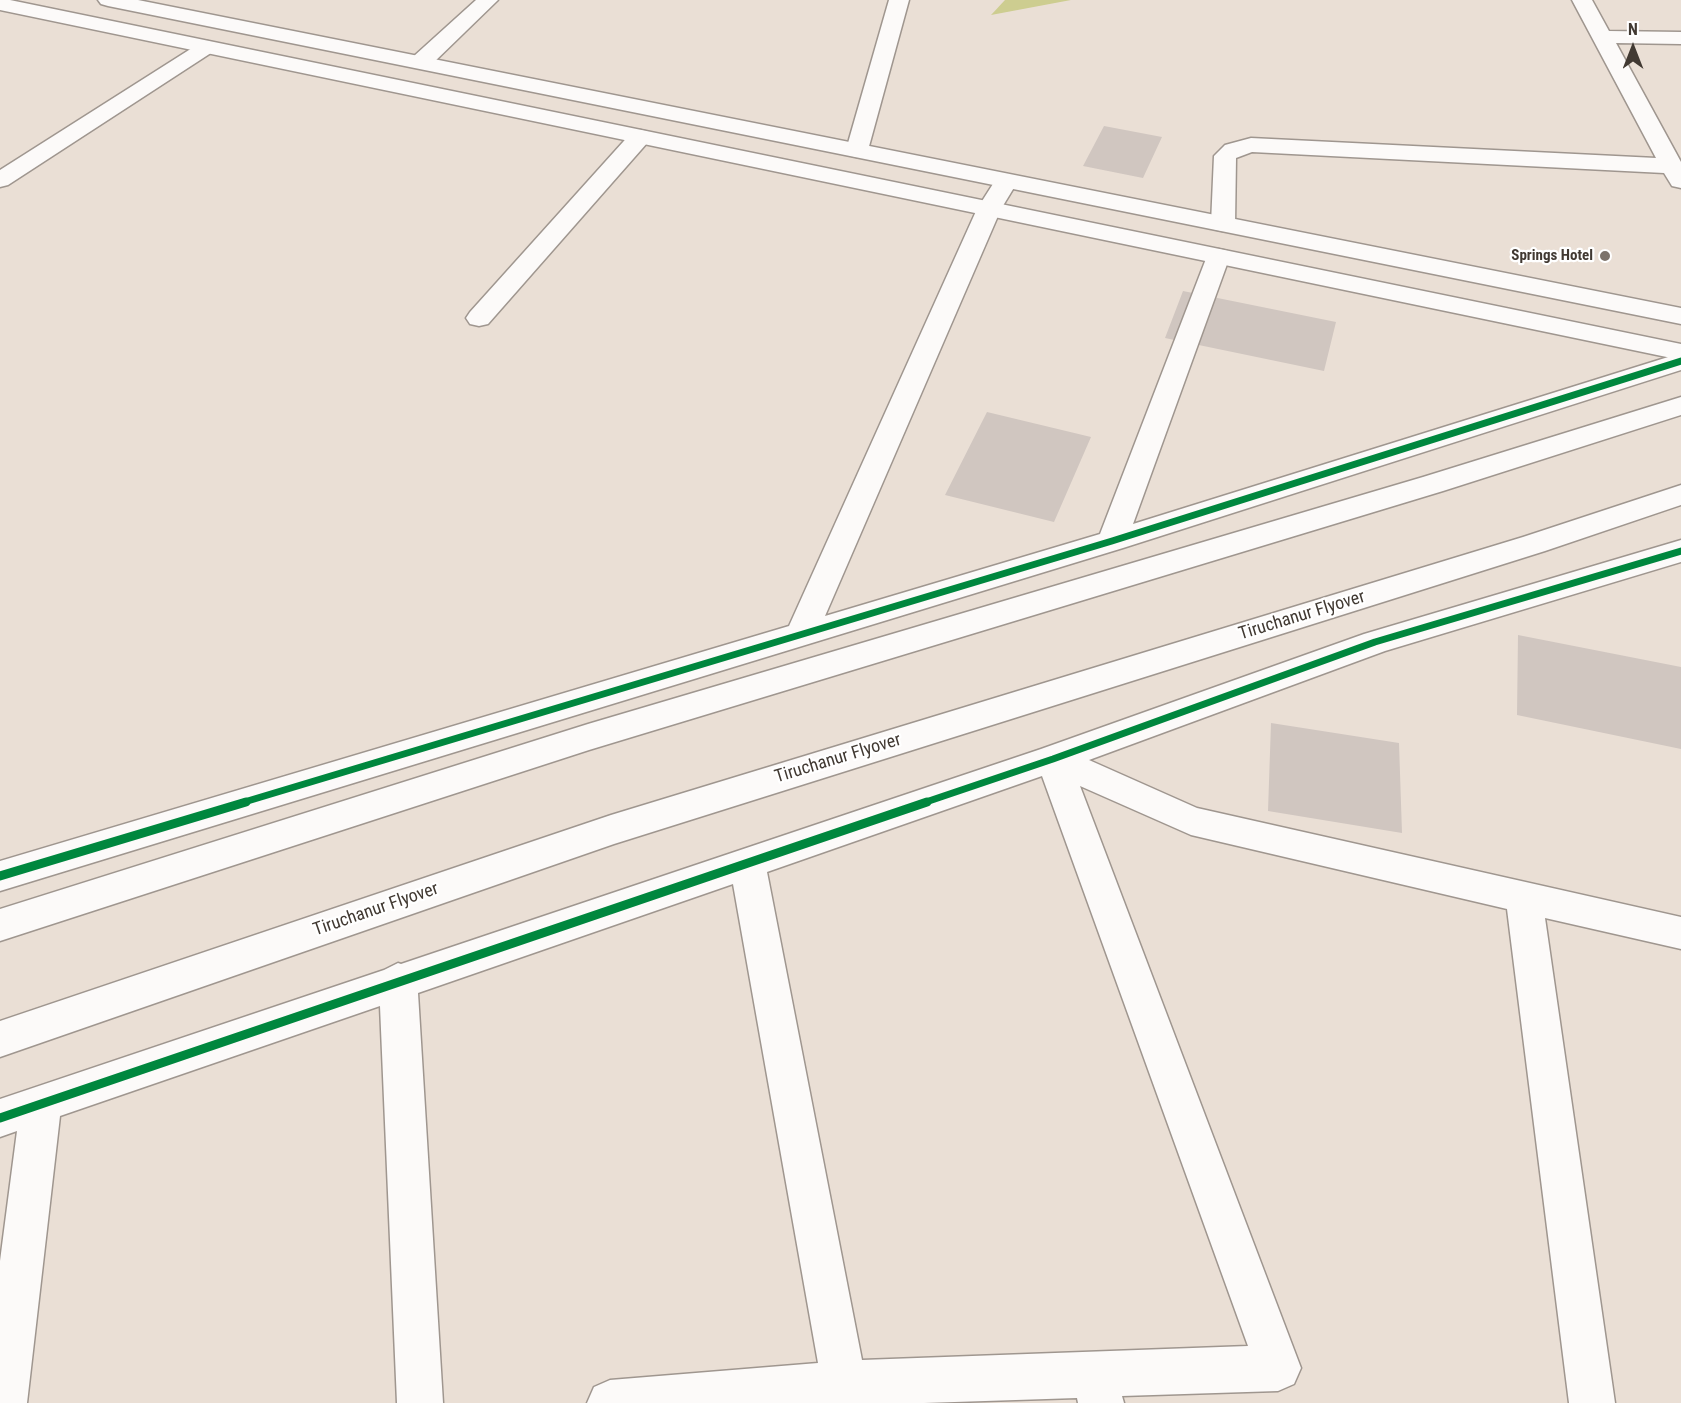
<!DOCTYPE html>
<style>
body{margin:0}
#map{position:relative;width:1681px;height:1403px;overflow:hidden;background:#eadfd5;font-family:"Roboto Condensed",sans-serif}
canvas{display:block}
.north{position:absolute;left:1603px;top:18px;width:60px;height:60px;-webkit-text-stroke:4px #fff;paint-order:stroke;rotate:0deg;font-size:16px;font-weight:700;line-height:24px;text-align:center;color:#413932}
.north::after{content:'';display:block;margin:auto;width:21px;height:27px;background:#413932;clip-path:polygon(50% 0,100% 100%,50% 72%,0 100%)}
</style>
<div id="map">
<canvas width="1681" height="1403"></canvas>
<div class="north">N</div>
</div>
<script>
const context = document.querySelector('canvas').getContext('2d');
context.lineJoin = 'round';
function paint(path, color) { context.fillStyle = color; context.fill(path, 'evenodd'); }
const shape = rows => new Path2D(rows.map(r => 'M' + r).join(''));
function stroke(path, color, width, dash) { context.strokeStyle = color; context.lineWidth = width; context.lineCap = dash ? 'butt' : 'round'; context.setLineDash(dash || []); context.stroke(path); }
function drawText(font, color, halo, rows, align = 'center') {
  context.font = font + ' "Roboto Condensed",sans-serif'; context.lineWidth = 4.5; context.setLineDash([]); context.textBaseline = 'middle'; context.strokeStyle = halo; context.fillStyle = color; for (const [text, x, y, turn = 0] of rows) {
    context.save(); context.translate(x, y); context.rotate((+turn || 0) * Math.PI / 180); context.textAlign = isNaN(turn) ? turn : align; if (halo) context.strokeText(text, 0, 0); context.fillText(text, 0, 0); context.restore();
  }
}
const water = shape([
 [1005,0,1071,0,991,15]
]);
const building = shape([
 [1104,126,1162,137,1143,178,1083,166],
 [1183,291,1336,322,1324,371,1165,338],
 [987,412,1091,437,1054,522,945,495],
 [1518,635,1681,667,1681,749,1517,715],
 [1271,723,1399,743,1402,833,1268,811]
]);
const minor = shape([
 [476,0,498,0,430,66,422,67,414,66,411,61,414,56,476,0],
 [889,0,909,0,868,150,865,155,857,157,849,155,846,150,889,0],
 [1572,0,1592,0,1609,31,1681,32,1681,44,1616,43,1681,162,1681,188,1672,186,1664,173,1252,152,1236,158,1235,224,1232,229,1223,231,1214,229,1211,224,1214,156,1225,145,1251,138,1656,158,1572,0],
 [207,41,214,43,217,47,214,51,8,185,0,187,0,170,200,43,207,41],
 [640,130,648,132,651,137,648,142,488,324,479,326,470,324,466,318,470,312,632,132,640,130],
 [1006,174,1014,176,1018,181,1001,209,825,616,1100,534,1209,251,1218,249,1227,251,1230,256,1133,524,1681,353,1681,370,1123,548,0,891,0,861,789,626,977,209,998,176,1006,174],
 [1681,540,1681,562,1385,651,1089,760,1197,808,1681,917,1681,949,1545,918,1615,1403,1569,1403,1507,909,1191,835,1080,786,1301,1368,1294,1384,1278,1391,1122,1396,1124,1403,1078,1403,1077,1398,924,1403,587,1403,594,1387,610,1380,818,1363,733,884,418,993,443,1403,397,1403,380,1006,60,1116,27,1403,0,1403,0,1261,17,1131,0,1137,0,1099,384,970,398,963,401,964,1041,749,1364,634,1681,540],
 [1042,776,1248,1346,862,1360,767,872,1042,776]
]);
const major = shape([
 [0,0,10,0,1681,344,1681,360,0,10,0,0],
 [98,0,138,0,1681,308,1681,324,108,6,101,4,98,0]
]);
const highway = shape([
 [1681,397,1681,415,1443,491,589,750,0,941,0,909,588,724,1423,477,1681,397],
 [1681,485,1681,505,1545,551,614,844,0,1057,0,1021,611,815,1523,537,1681,485]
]);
const cyclewayFar1 = shape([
 [241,803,1112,541,1681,361],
 [923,803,1053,759,1375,642,1681,551]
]);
const cycleway = shape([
 [0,876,246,802],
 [0,1118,927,802]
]);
const markers = [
 [1605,256,6,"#7c736b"]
];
const farPoinames = [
 ["Springs Hotel",1593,256]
];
const streetNames = [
 ["Tiruchanur Flyover",1302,616,-17],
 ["Tiruchanur Flyover",838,759,-17],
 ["Tiruchanur Flyover",376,910,-19]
];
paint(water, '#cdcd90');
paint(building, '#d0c6c0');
stroke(minor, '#9f968f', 3);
stroke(major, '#9f968f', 3);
stroke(highway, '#9f968f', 3);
paint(minor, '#fcfaf9');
paint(major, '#fcfaf9');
paint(highway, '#fcfaf9');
stroke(cyclewayFar1, '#00873e', 7);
stroke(cycleway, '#00873e', 9);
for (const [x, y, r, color] of markers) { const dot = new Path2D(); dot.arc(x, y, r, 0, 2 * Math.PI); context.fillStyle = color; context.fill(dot); stroke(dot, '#fff', 2); }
drawText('bold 15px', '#413932', '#fff', farPoinames, 'right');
drawText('18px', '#413932', '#fff', streetNames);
</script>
